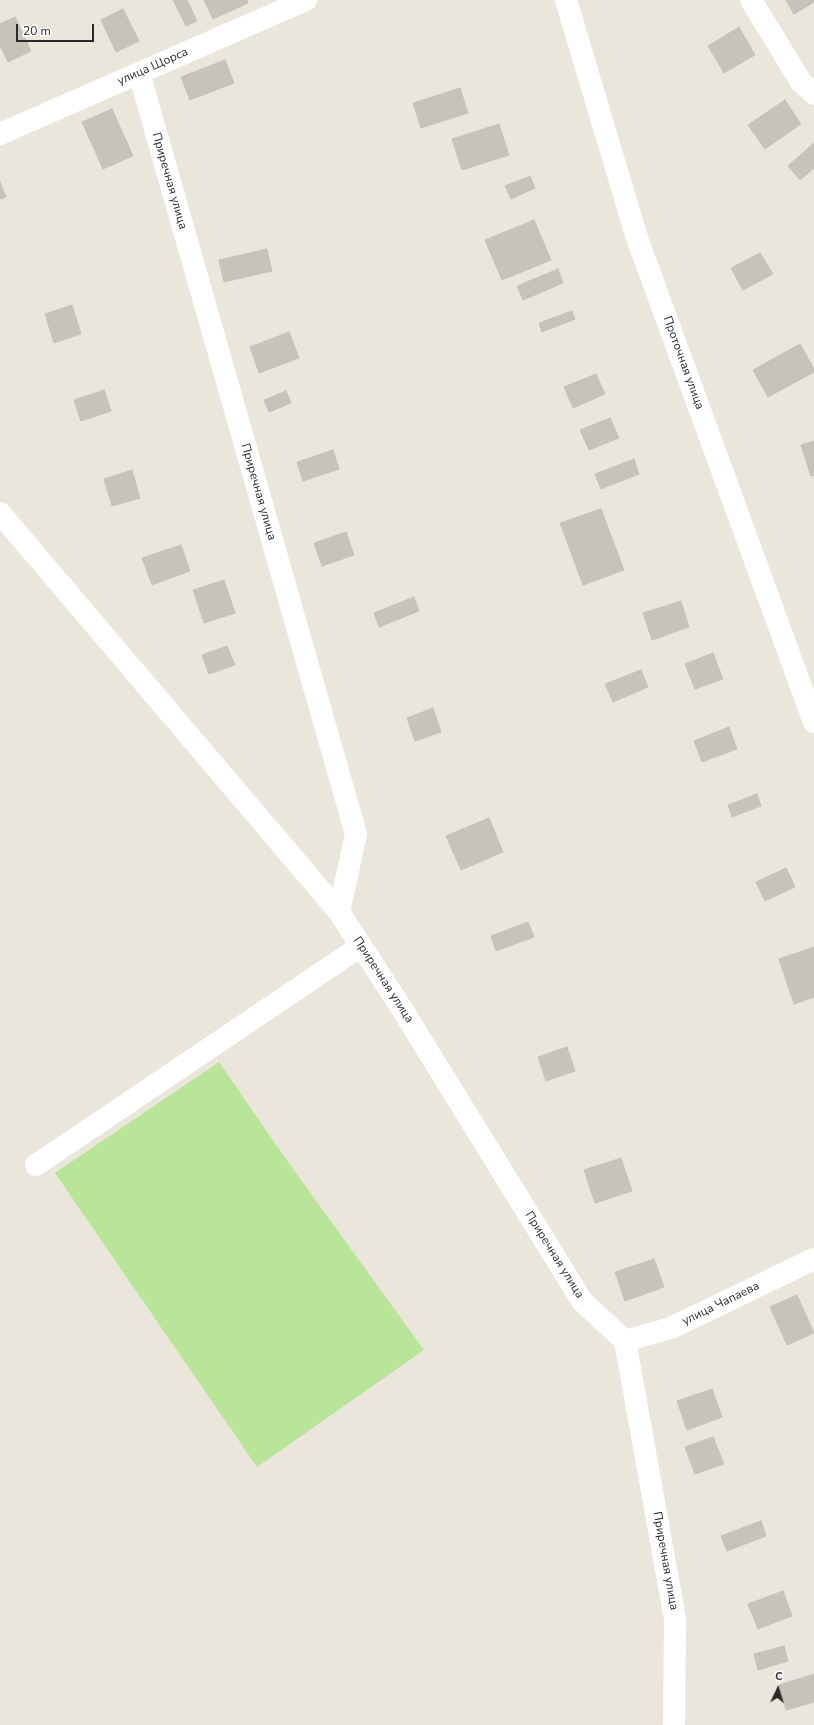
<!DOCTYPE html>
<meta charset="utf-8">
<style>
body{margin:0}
#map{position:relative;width:814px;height:1725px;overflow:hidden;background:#eae6db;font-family:"Nunito Sans",sans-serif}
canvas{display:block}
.north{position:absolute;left:758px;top:1669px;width:40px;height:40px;-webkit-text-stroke:3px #fff;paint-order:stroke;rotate:4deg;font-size:11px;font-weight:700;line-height:16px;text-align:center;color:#292929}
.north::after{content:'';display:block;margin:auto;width:14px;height:18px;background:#292929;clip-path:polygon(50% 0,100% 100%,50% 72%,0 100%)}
.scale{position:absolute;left:16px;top:24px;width:78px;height:18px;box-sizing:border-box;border:2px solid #292929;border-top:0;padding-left:5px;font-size:12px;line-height:14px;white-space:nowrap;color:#292929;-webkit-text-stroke:3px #fff;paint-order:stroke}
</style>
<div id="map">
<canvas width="814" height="1725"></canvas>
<div class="north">С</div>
<div class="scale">20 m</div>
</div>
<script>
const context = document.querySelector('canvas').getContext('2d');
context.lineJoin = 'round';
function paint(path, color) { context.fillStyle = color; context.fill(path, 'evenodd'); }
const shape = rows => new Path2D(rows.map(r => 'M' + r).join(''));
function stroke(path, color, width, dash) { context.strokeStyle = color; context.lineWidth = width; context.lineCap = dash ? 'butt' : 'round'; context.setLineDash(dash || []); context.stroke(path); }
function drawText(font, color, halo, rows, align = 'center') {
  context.font = font + ' "Nunito Sans",sans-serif'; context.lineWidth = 4; context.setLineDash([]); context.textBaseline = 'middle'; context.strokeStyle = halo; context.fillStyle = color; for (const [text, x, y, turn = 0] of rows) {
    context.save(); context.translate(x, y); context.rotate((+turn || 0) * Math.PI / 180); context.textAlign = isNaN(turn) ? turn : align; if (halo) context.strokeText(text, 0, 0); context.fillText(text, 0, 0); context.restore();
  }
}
const pitch = shape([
 [219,1062,283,1155,424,1350,257,1467,55,1173]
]);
const building = shape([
 [173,0,187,0,197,21,186,26,173,0],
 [204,0,247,0,248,3,213,19,204,0],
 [786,0,814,0,814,2,794,14,786,0],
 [123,9,139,41,116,52,101,20,123,9],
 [15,17,31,51,8,62,0,45,0,24,15,17],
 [739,27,755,55,724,73,708,46,739,27],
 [225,60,234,83,190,100,181,77,225,60],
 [460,88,468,113,421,128,413,103,460,88],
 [785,100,801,124,765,149,748,125,785,100],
 [112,109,133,156,103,169,82,122,112,109],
 [499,124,509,155,462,170,452,139,499,124],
 [814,143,814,168,800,180,788,166,814,143],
 [530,176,535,188,511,199,505,186,530,176],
 [0,182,6,197,0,199,0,182],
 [534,220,551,260,502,280,485,240,534,220],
 [267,249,272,271,224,282,219,260,267,249],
 [760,253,773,274,743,290,731,268,760,253],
 [558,269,563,283,523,300,517,286,558,269],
 [72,305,81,334,54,343,45,314,72,305],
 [572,311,575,319,542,332,539,323,572,311],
 [289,332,299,358,259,373,250,347,289,332],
 [800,344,814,369,814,372,768,397,753,370,800,344],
 [596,374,605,394,573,408,564,387,596,374],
 [104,390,111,411,81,421,74,400,104,390],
 [286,391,291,403,269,412,264,400,286,391],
 [610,418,619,438,589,450,580,430,610,418],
 [814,441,814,475,811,476,801,445,814,441],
 [333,450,339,469,303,481,297,462,333,450],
 [634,459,639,474,601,489,595,474,634,459],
 [132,470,140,498,112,506,104,479,132,470],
 [601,509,624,570,583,585,560,523,601,509],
 [346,532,354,555,322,566,314,543,346,532],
 [181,545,190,571,152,585,142,558,181,545],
 [224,580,235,613,204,623,193,590,224,580],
 [414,597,419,611,379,627,374,613,414,597],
 [681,601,689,627,652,640,643,613,681,601],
 [227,646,235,665,209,674,202,655,227,646],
 [713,653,723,679,695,689,685,664,713,653],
 [641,670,648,687,613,702,605,684,641,670],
 [433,708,441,732,415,741,407,718,433,708],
 [729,727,737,749,702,762,694,741,729,727],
 [757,794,761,806,732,817,728,805,757,794],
 [489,818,503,852,461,870,446,836,489,818],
 [786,868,795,887,765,901,756,882,786,868],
 [528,922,534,937,496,951,491,936,528,922],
 [814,947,814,997,794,1004,779,959,814,947],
 [567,1047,575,1071,546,1081,538,1057,567,1047],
 [621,1158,632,1191,595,1203,584,1170,621,1158],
 [654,1259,664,1287,625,1301,615,1272,654,1259],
 [797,1295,814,1333,787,1345,770,1307,797,1295],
 [712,1389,722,1417,687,1430,677,1401,712,1389],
 [713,1437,724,1464,695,1474,685,1447,713,1437],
 [761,1521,766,1536,727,1551,721,1536,761,1521],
 [783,1591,792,1616,758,1629,748,1604,783,1591],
 [784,1646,788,1661,758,1670,754,1654,784,1646],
 [814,1674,814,1702,786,1710,779,1685,814,1674]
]);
const minor = shape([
 [566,0,637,238,814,722],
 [751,0,801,82,814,94],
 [139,73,356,834,339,912],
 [0,134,306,0],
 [0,513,339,912,402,1009,582,1301,625,1341,675,1619,674,1725],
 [36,1165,361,946],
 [625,1341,671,1328,814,1259]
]);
const streetNames = [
 ["улица Щорса",153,67,-24],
 ["Приречная улица",169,181,74],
 ["Проточная улица",683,363,70],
 ["Приречная улица",258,492,74],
 ["Приречная улица",383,980,57],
 ["Приречная улица",554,1255,58],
 ["улица Чапаева",721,1304,-26],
 ["Приречная улица",665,1561,80]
];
paint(pitch, '#b8e597');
paint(building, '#c6c4ba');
stroke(building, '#c5c2b5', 1);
stroke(minor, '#fff', 22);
drawText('12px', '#292929', '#fff', streetNames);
</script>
